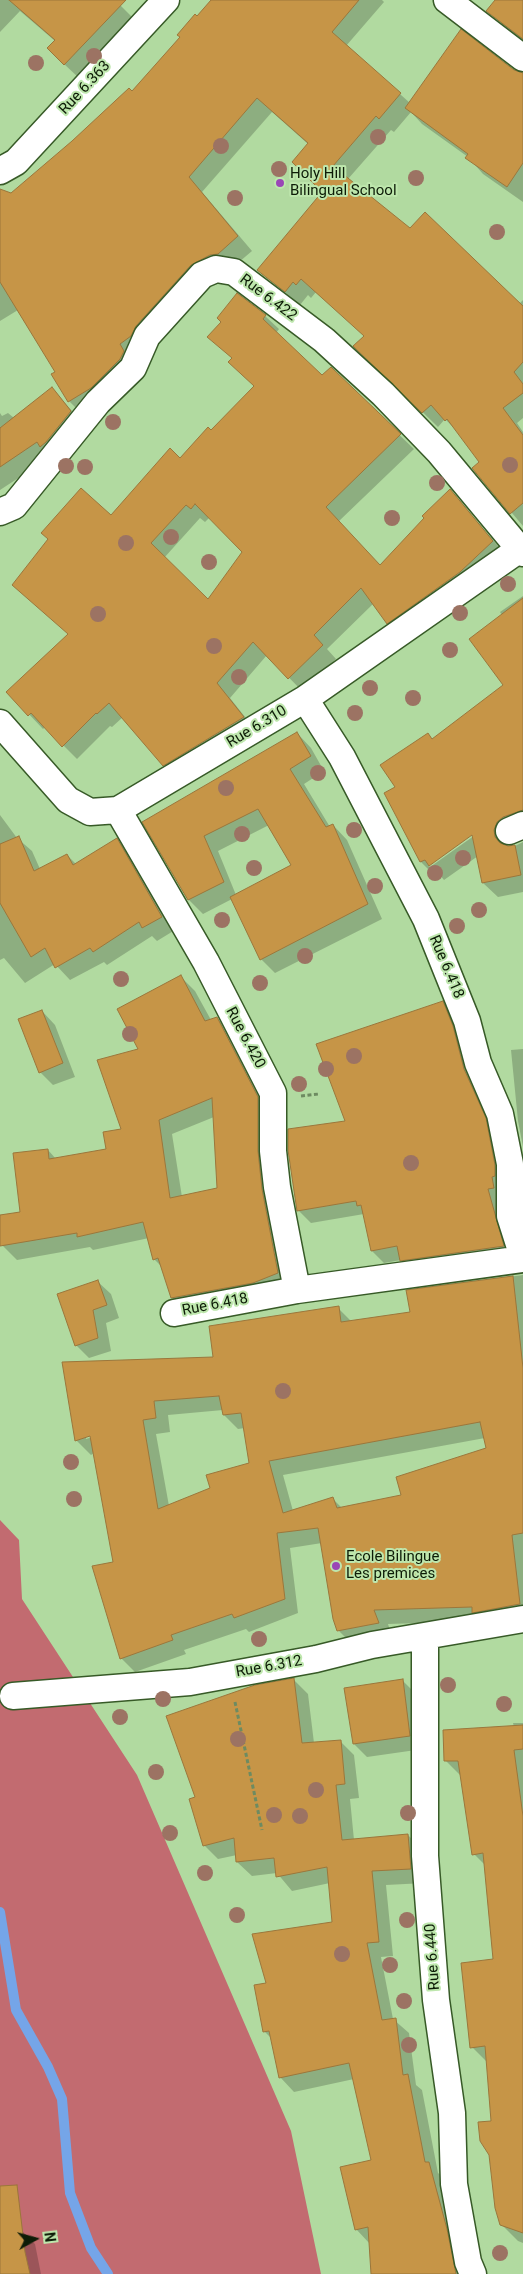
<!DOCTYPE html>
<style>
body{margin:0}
#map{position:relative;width:523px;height:2274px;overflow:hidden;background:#b1daa0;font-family:Roboto,sans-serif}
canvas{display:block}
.north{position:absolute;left:10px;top:2214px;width:50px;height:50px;-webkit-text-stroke:4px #bee7ad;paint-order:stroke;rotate:83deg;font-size:14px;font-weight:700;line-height:20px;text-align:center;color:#0d1c07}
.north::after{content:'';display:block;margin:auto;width:18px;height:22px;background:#0d1c07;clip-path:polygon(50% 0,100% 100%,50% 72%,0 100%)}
</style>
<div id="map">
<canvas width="523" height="2274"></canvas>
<div class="north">N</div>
</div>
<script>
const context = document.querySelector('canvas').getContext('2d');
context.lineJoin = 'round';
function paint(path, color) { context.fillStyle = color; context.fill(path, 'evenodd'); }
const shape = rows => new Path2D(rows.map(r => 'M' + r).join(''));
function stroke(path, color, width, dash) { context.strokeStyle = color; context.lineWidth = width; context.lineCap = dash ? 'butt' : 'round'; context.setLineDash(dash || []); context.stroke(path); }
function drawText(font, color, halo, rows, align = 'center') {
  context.font = font + ' Roboto,sans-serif'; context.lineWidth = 4; context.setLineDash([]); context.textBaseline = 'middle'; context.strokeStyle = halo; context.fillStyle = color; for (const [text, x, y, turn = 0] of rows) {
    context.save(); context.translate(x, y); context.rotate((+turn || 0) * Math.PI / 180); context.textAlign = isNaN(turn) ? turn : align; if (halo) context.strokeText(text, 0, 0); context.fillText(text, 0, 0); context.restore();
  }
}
const forest = shape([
 [0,1520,19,1540,22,1599,137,1775,291,2131,321,2274,0,2274]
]);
const shadow = shape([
 [0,0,115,0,136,21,80,79,63,63,55,41,20,11,0,32],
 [213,0,382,0,384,2,346,46,410,103,514,71,523,74,523,202,483,174,468,157,422,124,411,112,394,132,391,130,348,179,410,230,519,304,523,300,523,418,517,423,523,432,523,526,474,468,480,462,459,433,445,419,438,427,369,360,365,336,316,292,311,298,308,295,300,305,259,270,324,192,308,144,272,112,202,192,252,251,232,268,225,269,83,415,69,401,56,372,18,310,0,321,0,197,11,194,132,92],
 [496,0,523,0,523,42,488,11],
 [265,316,279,329,276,333,322,377,331,369,414,449,338,522,380,566,450,491,506,555,402,636,374,603,327,649,336,659,302,691,267,655,230,698,257,732,178,779,123,717,112,727,110,726,77,759,45,727,43,729,8,692,69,635,111,517,211,432,255,387,233,359,209,337],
 [210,517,244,552,208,601,164,558,200,518,205,522],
 [52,388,85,426,52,456,0,490,0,413,2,416,8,413,14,418],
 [523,596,523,830,508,844,508,847,515,846,523,842,523,892,498,897,483,883,478,856,444,880,439,874,435,876,421,862,397,788,428,735,433,740,505,685,502,615,500,612],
 [476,831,478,833,430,867,428,865],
 [297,733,311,748,324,771,304,784,330,827,333,825,347,840,382,919,275,973,261,959,232,899,203,914,189,900,144,822],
 [269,825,293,865,236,895,218,851],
 [0,815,17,838,32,851,40,869,67,855,76,864,116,839,130,853,175,930,157,941,152,936,107,965,104,962,70,980,55,964,25,983,4,958,0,960],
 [181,977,195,991,211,1020,217,1018,231,1032,272,1112,292,1288,187,1312,172,1298,163,1268,154,1259,149,1238,93,1250,90,1247,17,1260,3,1246,0,1230,0,1216,22,1213,48,1150,56,1159,107,1150,123,1130,140,1049],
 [214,1117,218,1189,182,1197,172,1134],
 [442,1002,455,1015,498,1132,516,1259,414,1273,401,1260,384,1263,372,1251,364,1214,311,1223,298,1210,347,1122],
 [42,1011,55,1025,75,1077,53,1085,40,1072],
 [523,1049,523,1147,518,1121,511,1050],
 [523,1275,523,1620,388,1624,392,1637,353,1645,339,1631,322,1543,290,1548,298,1613,249,1632,246,1629,184,1650,186,1654,135,1672,121,1658,115,1563,94,1453,91,1455,76,1440,215,1358,338,1308,352,1322,412,1313,407,1291],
 [223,1410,224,1415,238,1429,245,1428,251,1464,212,1489,169,1506,156,1434,170,1432,168,1415],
 [95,1433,96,1436,86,1439,86,1436],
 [485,1438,488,1448,402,1496,342,1508,332,1498,293,1511,283,1475],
 [97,1281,111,1294,119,1318,106,1323,111,1351,89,1358,76,1345],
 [294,1680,308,1694,314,1743,340,1741,354,1755,359,1798,350,1799,354,1840,408,1835,422,1850,425,1883,386,1885,393,1956,381,1957,393,2019,409,2033,416,2085,422,2090,438,2173,443,2177,467,2274,373,2274,370,2244,356,2229,372,2161,354,2079,294,2092,280,2077,272,2039,264,2031,267,1984,333,1923,330,1883,292,1891,277,1873,252,1876,237,1862,237,1855,218,1859,204,1845,197,1798],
 [402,1680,415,1693,423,1749,367,1757,354,1744,345,1689],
 [513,1723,523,1723,523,2243,518,2241,501,2224,488,2063,472,2047,495,1960,485,1865,474,1854,462,1777,446,1761,514,1727],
 [22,2231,35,2244,41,2274,0,2274,0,2235]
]);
const stream = shape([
 [0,1912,16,2010,48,2067,62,2099,70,2193,91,2248,108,2274]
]);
const building = shape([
 [9,0,126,0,64,65,47,48,55,40,9,0],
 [211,0,359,0,332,32,401,93,379,119,376,116,333,166,410,228,425,212,523,306,523,362,514,372,523,384,523,393,503,408,523,435,523,503,510,514,472,468,479,462,447,419,445,421,431,405,422,413,353,346,364,336,301,279,296,285,293,282,285,292,257,270,322,192,292,162,308,143,257,98,189,177,238,236,218,254,210,255,191,265,136,326,131,336,120,344,124,351,120,359,91,388,68,402,51,374,55,372,0,282,0,189,11,193,72,141,129,88,132,91,180,37,177,35,195,14,197,16,211,0],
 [495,0,523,0,523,39,486,11,495,0],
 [461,29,514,70,523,73,523,163,507,187,465,158,468,154,405,108,461,29],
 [237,293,266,315,263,319,322,375,331,367,401,434,326,507,380,565,424,518,422,516,450,489,493,541,460,572,387,624,361,588,314,635,323,645,288,679,253,642,217,683,244,717,163,766,109,703,97,714,96,713,62,747,31,713,28,716,6,692,68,634,12,585,48,539,41,533,81,488,111,515,170,448,180,458,208,427,211,430,254,386,228,362,232,358,207,337,221,322,217,318,237,293],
 [195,504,242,552,208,599,151,543,186,505,191,509,195,504],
 [52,387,71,411,46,442,40,447,37,442,0,467,0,428,52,387],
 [523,598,523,810,503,817,497,822,494,830,495,837,500,843,508,846,515,845,521,875,482,883,472,835,429,866,425,860,420,862,384,793,395,787,380,765,428,733,432,739,503,685,469,639,523,598],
 [297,732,311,756,290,769,326,827,333,824,368,904,260,960,230,897,291,865,258,809,204,836,224,882,188,900,142,822,297,732],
 [19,836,34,871,67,854,73,865,117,838,162,917,142,928,139,922,93,952,90,948,55,968,45,948,31,957,0,903,0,844,19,836],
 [181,975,205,1021,217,1017,258,1097,258,1151,262,1189,278,1273,253,1283,171,1298,158,1258,153,1260,143,1222,77,1237,77,1233,0,1246,0,1215,20,1212,13,1153,48,1149,49,1159,106,1149,103,1132,121,1129,97,1060,138,1049,117,1009,181,975],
 [212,1098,217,1188,170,1198,159,1120,212,1098],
 [443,1001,453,1026,464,1069,486,1118,495,1165,495,1176,492,1177,494,1188,488,1189,504,1246,400,1261,397,1246,371,1251,361,1205,357,1206,356,1201,297,1211,288,1150,288,1129,345,1121,316,1044,443,1001],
 [42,1010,63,1063,39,1073,18,1019,42,1010],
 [513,1276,523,1368,523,1533,512,1535,520,1604,472,1613,472,1607,374,1610,379,1623,337,1631,333,1619,318,1528,277,1533,285,1599,234,1618,232,1614,171,1635,173,1640,120,1659,92,1566,113,1562,90,1436,75,1441,62,1362,213,1357,209,1326,339,1306,341,1322,410,1312,406,1290,513,1276],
 [219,1396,223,1415,241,1413,249,1463,206,1475,210,1488,158,1509,143,1420,156,1418,154,1401,219,1396],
 [480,1422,486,1448,396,1477,401,1495,337,1508,333,1497,283,1513,269,1461,480,1422],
 [98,1280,107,1305,93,1310,98,1338,75,1346,57,1294,98,1280],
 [294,1678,302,1743,341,1740,345,1784,336,1785,342,1840,408,1834,411,1869,372,1871,379,1942,367,1943,382,2020,396,2018,403,2075,408,2074,425,2162,429,2162,447,2229,456,2274,371,2274,368,2227,355,2230,340,2167,371,2160,349,2063,279,2078,269,2031,263,2032,254,1985,266,1983,252,1934,332,1922,327,1867,276,1877,274,1858,236,1862,234,1838,203,1846,189,1799,195,1797,166,1716,255,1685,294,1678],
 [403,1679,410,1736,353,1744,344,1688,403,1679],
 [523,1725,523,1749,514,1750,523,1816,523,2233,500,2225,495,2208,489,2155,480,2141,478,2122,491,2121,485,2046,470,2048,461,1963,493,1959,483,1853,472,1855,458,1761,444,1761,443,1730,523,1725],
 [17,2185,25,2252,30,2274,0,2274,0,2186,17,2185]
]);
const path = shape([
 [301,1096,319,1094],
 [235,1702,262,1830]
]);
const minor = shape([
 [447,0,523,58],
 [0,171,16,162,166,0],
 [0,512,14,506,98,402,133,368,147,336,202,275,216,269,234,272,324,340,383,394,439,452,523,553],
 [305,699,342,757,426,919,467,1021,478,1063,500,1114,510,1164,510,1216,523,1257],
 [0,723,68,800,90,812,118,810,305,699,520,549],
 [118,810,206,962,273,1093,273,1151,277,1187,297,1290],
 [509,831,523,825],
 [174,1313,297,1290,523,1259],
 [425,1637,425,1856,436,2000,452,2113,454,2184,468,2262,473,2274],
 [13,1696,190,1682,316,1659,372,1645,523,1619]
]);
const trees = [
 [94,56],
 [36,63],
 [378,137],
 [221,146],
 [279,169],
 [416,178],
 [235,198],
 [497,232],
 [113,422],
 [510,465],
 [66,466],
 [85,467],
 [437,483],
 [392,518],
 [171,537],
 [126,543],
 [209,562],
 [508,584],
 [460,613],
 [98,614],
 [214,646],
 [450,650],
 [239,677],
 [370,688],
 [413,698],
 [355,713],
 [318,773],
 [226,788],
 [354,830],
 [242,834],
 [463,858],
 [254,868],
 [435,873],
 [375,886],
 [479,910],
 [222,920],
 [457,926],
 [305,956],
 [121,979],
 [260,983],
 [130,1034],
 [354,1056],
 [326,1069],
 [299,1084],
 [411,1163],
 [283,1391],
 [71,1462],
 [74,1499],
 [259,1639],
 [448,1685],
 [163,1699],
 [504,1704],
 [120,1717],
 [238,1739],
 [156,1772],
 [316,1790],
 [408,1813],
 [274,1815],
 [300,1816],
 [170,1833],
 [205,1873],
 [237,1915],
 [407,1920],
 [342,1954],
 [390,1965],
 [404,2001],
 [409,2045],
 [500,2253]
];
const markers = [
 [280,183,5,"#9a47b6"],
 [336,1566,5,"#9a47b6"]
];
const streetNames = [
 ["Rue 6.363",85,88,-47],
 ["Rue 6.422",268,298,37],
 ["Rue 6.310",257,727,-31],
 ["Rue 6.418",446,967,67],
 ["Rue 6.420",245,1038,62],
 ["Rue 6.418",215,1305,-11],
 ["Rue 6.312",269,1667,-10],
 ["Rue 6.440",433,1957,-94]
];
const poiNames = [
 ["Holy Hill",290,174],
 ["Bilingual School",290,191],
 ["Ecole Bilingue",346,1557],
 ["Les premices",346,1574]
];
paint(forest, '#c26b70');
paint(shadow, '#0003');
stroke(stream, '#75a5e8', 10);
paint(building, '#c69547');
stroke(building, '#9b763b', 1);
stroke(minor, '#375a27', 29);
stroke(path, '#6d8b61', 3, [4, 2.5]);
stroke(minor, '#fff', 26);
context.fillStyle = '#9c7363';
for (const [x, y] of trees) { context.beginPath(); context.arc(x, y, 8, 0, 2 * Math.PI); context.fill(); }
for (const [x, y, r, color] of markers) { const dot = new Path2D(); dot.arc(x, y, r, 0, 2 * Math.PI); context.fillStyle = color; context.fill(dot); stroke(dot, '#bee7ad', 2); }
drawText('15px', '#0d1c07', '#bee7ad', streetNames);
drawText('15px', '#0d1c07', '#bee7ad', poiNames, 'left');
</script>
